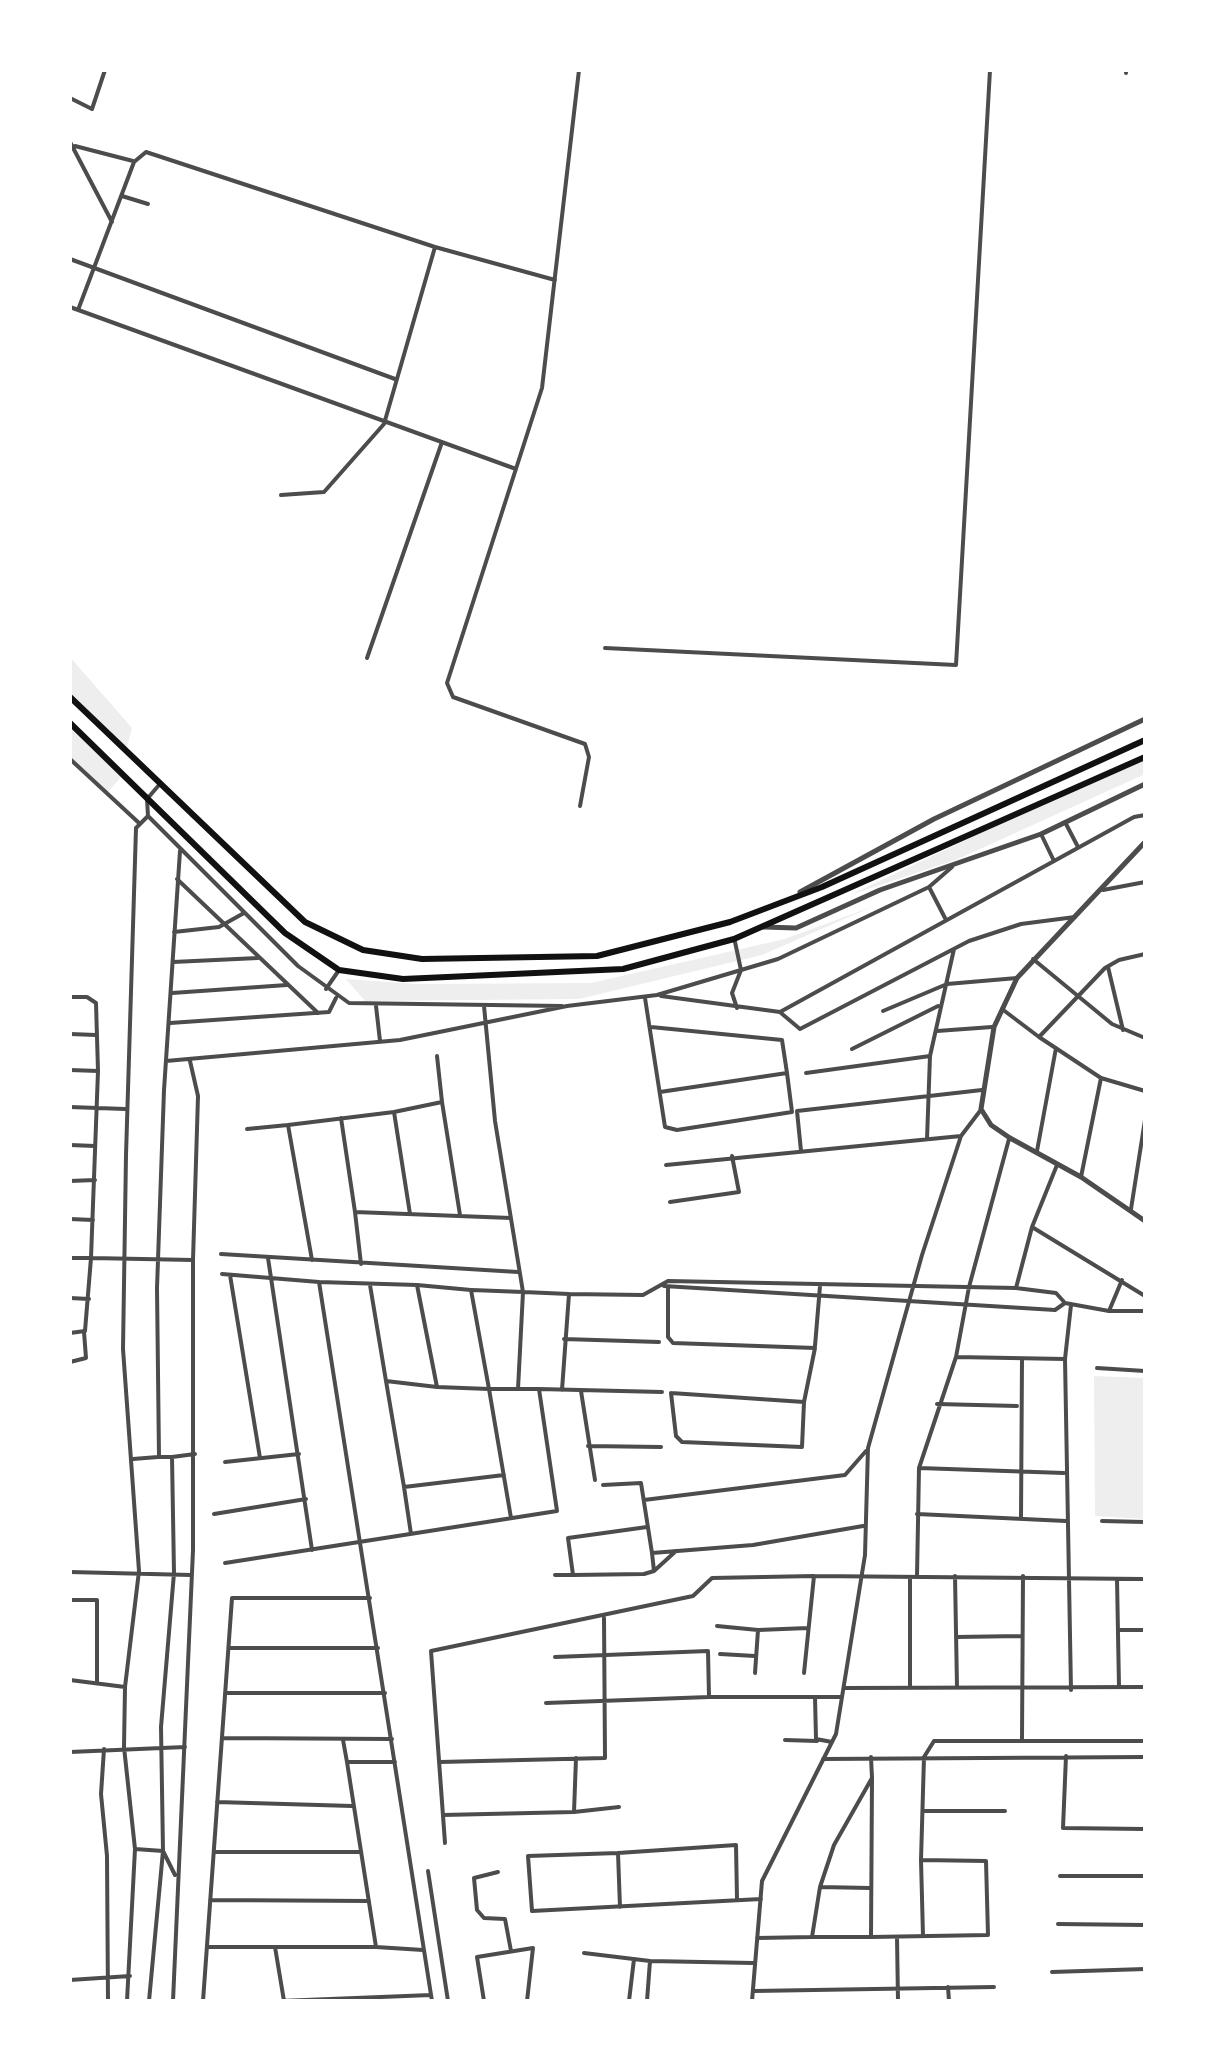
<!DOCTYPE html>
<style>
body{margin:0}
#map{position:relative;width:1215px;height:2071px;overflow:hidden;background:#fff;font-family:"Nunito Sans",sans-serif}
canvas{display:block}
.frame{position:absolute;inset:0;border:72px solid #fff;pointer-events:none}
</style>
<div id="map">
<canvas width="1215" height="2071"></canvas>
<div class="frame"></div>
</div>
<script>
const context = document.querySelector('canvas').getContext('2d');
context.lineJoin = 'round';
function paint(path, color) { context.fillStyle = color; context.fill(path, 'evenodd'); }
const shape = rows => new Path2D(rows.map(r => 'M' + r).join(''));
function stroke(path, color, width, dash) { context.strokeStyle = color; context.lineWidth = width; context.lineCap = dash ? 'butt' : 'round'; context.setLineDash(dash || []); context.stroke(path); }
const green = shape([
 [70,657,132,728,126,751,70,697],
 [70,723,123,775,106,794,70,759],
 [1145,755,1145,774,958,859,850,895],
 [874,906,762,955,579,999,365,1001,346,979,417,984,591,983,785,939],
 [1094,1376,1145,1378,1145,1519,1095,1516]
]);
const minor = shape([
 [579,70,542,388,447,683,453,697,585,744,589,757,580,806],
 [1126,70,1126,73],
 [70,98,92,109,105,70],
 [70,142,112,222],
 [75,146,133,161],
 [122,196,148,204],
 [70,259,395,379],
 [70,307,516,469],
 [78,310,134,162,146,152,435,247,555,280],
 [281,495,324,492,384,424,435,247],
 [605,648,956,665,990,70],
 [367,658,442,442],
 [70,759,139,823],
 [148,816,298,966,349,1003,562,1006],
 [1065,822,1078,847],
 [1041,834,1054,861],
 [177,879,318,1013],
 [929,887,945,918],
 [1103,890,1145,882],
 [174,932,219,927,244,913],
 [735,942,741,970,732,993,737,1008],
 [1033,959,1112,1024,1145,1038],
 [173,962,258,958],
 [1108,967,1123,1030],
 [326,989,339,970],
 [172,993,287,985],
 [661,996,780,1012,1134,817,1145,815],
 [70,997,87,997,96,1003,98,1071,91,1258,70,1258],
 [645,998,665,1127,677,1130,792,1112,787,1073,660,1092],
 [376,1006,380,1041],
 [1002,1009,1039,1037,1105,968,1119,960,1145,954],
 [883,1011,947,984,1017,978],
 [781,1013,800,1029,969,941,1021,924,1075,917],
 [170,1023,329,1012,336,998],
 [651,1027,782,1040,787,1073],
 [937,1031,992,1027],
 [70,1034,96,1035],
 [1039,1037,1101,1078,1145,1091],
 [852,1049,938,1006],
 [437,1056,442,1102],
 [166,1061,400,1040,567,1006,657,995,778,959,929,887,952,867],
 [190,1061,198,1096,193,1260],
 [70,1070,98,1071],
 [806,1073,930,1056],
 [70,1107,125,1109],
 [394,1112,442,1102,460,1215],
 [341,1118,355,1212],
 [247,1129,288,1125],
 [927,1139,930,1056,954,949],
 [70,1145,95,1146],
 [801,1151,797,1111,982,1090],
 [1037,1151,1056,1048],
 [666,1165,961,1136],
 [1081,1177,1101,1078],
 [70,1181,95,1180],
 [670,1202,739,1192,732,1156],
 [1131,1209,1145,1120],
 [70,1219,93,1220],
 [1032,1227,1145,1296],
 [221,1254,518,1272],
 [268,1258,312,1550],
 [312,1260,288,1125,394,1112,410,1214],
 [361,1264,355,1212,511,1218],
 [222,1274,319,1282],
 [230,1275,260,1458],
 [668,1281,1016,1288,1056,1293,1065,1303,1109,1311,1145,1311],
 [370,1285,386,1381],
 [417,1285,319,1282,432,2001],
 [664,1286,1055,1310,1065,1303],
 [668,1287,668,1337,673,1343,815,1348,804,1402],
 [1016,1288,1032,1227,1057,1165],
 [472,1290,523,1292,495,1121,484,1006],
 [569,1294,643,1295,668,1281],
 [70,1298,89,1299],
 [1071,1305,1065,1359,1071,1690],
 [1109,1311,1122,1280],
 [70,1333,85,1331,91,1258,193,1260,193,1550,173,2001],
 [564,1339,659,1342],
 [815,1346,820,1286],
 [956,1357,1065,1359],
 [70,1362,86,1358,84,1332],
 [1097,1368,1145,1371],
 [518,1389,523,1292,569,1294,562,1390],
 [581,1391,595,1480],
 [671,1393,804,1402,802,1447,682,1442,676,1436,671,1393],
 [937,1404,1017,1406],
 [588,1446,661,1447],
 [172,1457,195,1454],
 [133,1459,158,1457],
 [225,1462,299,1454],
 [919,1468,1064,1473],
 [603,1485,641,1483,652,1553],
 [404,1487,386,1381,437,1387,489,1389,471,1290,417,1285,437,1387],
 [644,1500,845,1475,866,1451],
 [214,1514,306,1499],
 [917,1514,1066,1521],
 [511,1518,489,1389,539,1389],
 [1021,1519,1022,1359],
 [1102,1521,1145,1522],
 [647,1527,568,1538,573,1575,644,1574,654,1571,652,1553,753,1545,863,1526],
 [411,1534,404,1487,504,1475],
 [225,1563,557,1511,539,1389,662,1392],
 [654,1571,676,1551],
 [70,1572,191,1575],
 [555,1575,573,1575],
 [917,1576,919,1468,956,1357,969,1287,1009,1139],
 [955,1576,957,1687],
 [1117,1579,1119,1687],
 [70,1600,97,1600,97,1682],
 [717,1626,758,1630],
 [1118,1630,1145,1630],
 [956,1637,1021,1636],
 [229,1648,378,1648],
 [720,1654,755,1656],
 [555,1657,708,1651,709,1697,815,1697],
 [755,1673,758,1630,808,1628],
 [804,1673,814,1576,1145,1579],
 [70,1680,125,1687],
 [845,1688,1145,1687],
 [910,1688,910,1577],
 [225,1693,385,1693],
 [546,1703,709,1697],
 [222,1738,392,1739],
 [343,1740,347,1762,395,1762],
 [785,1740,817,1741],
 [1022,1740,1023,1576],
 [832,1742,816,1739,815,1697,842,1697],
 [104,1749,101,1794,107,1856,108,2001],
 [70,1752,185,1747],
 [1066,1756,1063,1828,1145,1829],
 [823,1759,1145,1757],
 [347,1762,376,1947,423,1950],
 [440,1762,605,1758,604,1618],
 [217,1802,352,1806],
 [925,1811,1005,1811],
 [574,1812,619,1807],
 [443,1815,574,1812,576,1758],
 [445,1843,431,1651,693,1596,712,1578,814,1576],
 [135,1849,163,1851,175,1875],
 [214,1852,361,1852],
 [618,1853,528,1856,532,1911,761,1899],
 [921,1860,924,1757,934,1741,1145,1741],
 [428,1871,448,2001],
 [498,1872,474,1878,477,1910,484,1918,505,1919,511,1951],
 [1060,1876,1145,1876],
 [820,1887,870,1888],
 [210,1900,369,1901],
 [620,1907,618,1853,736,1845,737,1899],
 [1058,1924,1145,1925],
 [812,1937,820,1887,834,1845,872,1778,871,1757],
 [871,1937,872,1778],
 [897,1937,898,2001],
 [757,1938,812,1937,871,1937,988,1935,986,1861,921,1860,923,1936],
 [207,1947,376,1947],
 [275,1947,284,2001],
 [584,1953,650,1961],
 [1052,1972,1145,1969],
 [70,1980,130,1976],
 [948,1987,949,2001],
 [754,1991,994,1987],
 [127,2001,135,1849,124,1747,125,1687,139,1571,123,1349,126,1155,136,828,148,816,147,799,159,785],
 [149,2001,163,1851,161,1727,174,1573,172,1457,159,1457,157,1288,164,1090,180,851],
 [203,2001,232,1598,370,1598],
 [280,2001,431,1995],
 [484,2001,477,1957,533,1948,527,2001],
 [629,2001,634,1959],
 [647,2001,650,1961,753,1963],
 [752,2001,762,1881,836,1734,865,1555,868,1448,922,1255,961,1136,980,1111]
]);
const tertiary = shape([
 [1145,842,1017,978,994,1027,981,1109,991,1125,1010,1138,1081,1177,1145,1221],
 [800,892,934,819,1145,719],
 [764,927,796,928,880,890,1041,834,1145,784]
]);
const primary = shape([
 [70,697,305,922,363,950,422,959,597,956,730,922,822,887,1145,740],
 [70,723,285,933,339,970,403,979,623,969,734,939,1145,757]
]);
paint(green, '#eee');
stroke(minor, '#4c4c4c', 4);
stroke(tertiary, '#4c4c4c', 5);
stroke(primary, '#111', 6);
</script>
